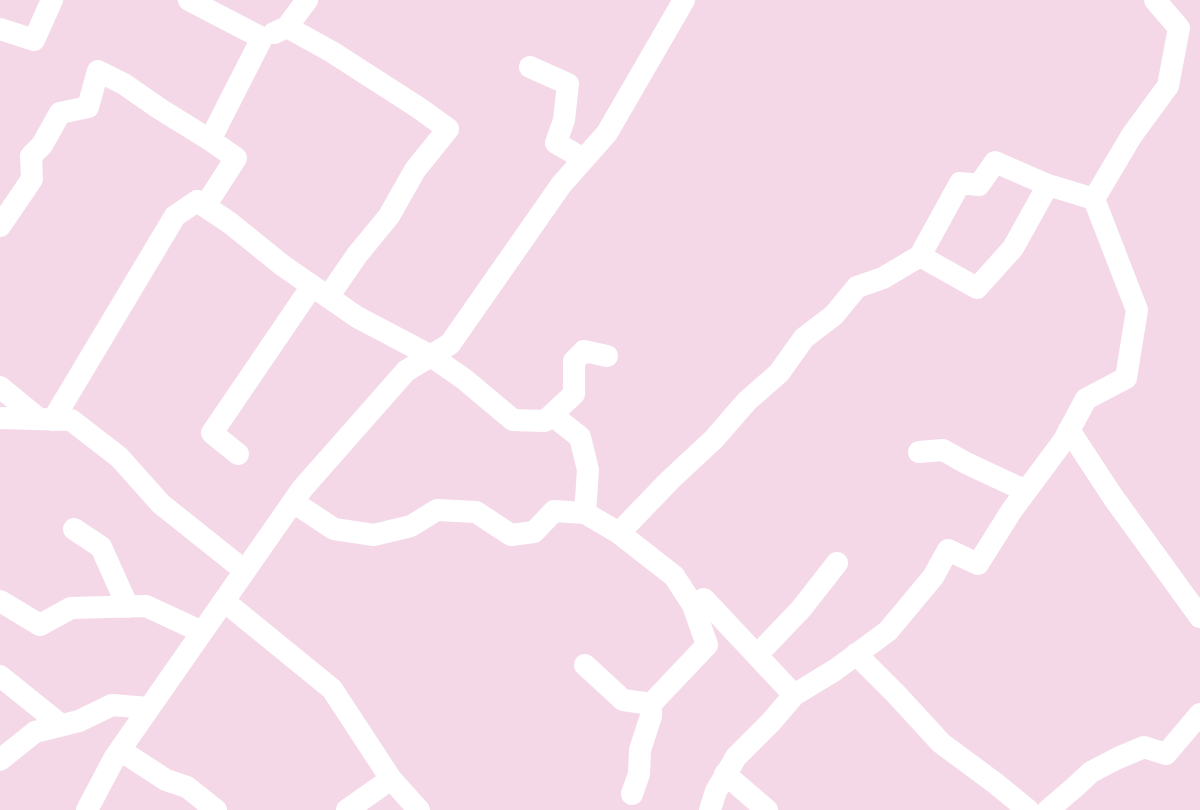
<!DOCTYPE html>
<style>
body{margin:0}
canvas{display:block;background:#f4d8e7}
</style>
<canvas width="1200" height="810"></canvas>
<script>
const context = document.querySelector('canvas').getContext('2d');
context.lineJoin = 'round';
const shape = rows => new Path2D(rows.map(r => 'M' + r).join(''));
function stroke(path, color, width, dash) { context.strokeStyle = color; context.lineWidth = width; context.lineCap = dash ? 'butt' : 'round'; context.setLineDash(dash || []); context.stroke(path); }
const minor = shape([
 [189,0,262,38,210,140],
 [287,27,332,52,419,108,448,129,415,170,389,216,357,255,328,297],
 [0,29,34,40,52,0],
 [274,33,287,27,307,0],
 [530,67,568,84,564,120,556,143,584,159],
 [0,226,32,179,31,156,42,145,60,113,88,107,98,71,124,84,160,109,210,140,236,158,205,206],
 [920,256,960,183,979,185,995,162,1048,185],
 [0,387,39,419],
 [552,415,580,437,588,470,585,513],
 [0,418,71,420,119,457,161,504,245,571],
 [53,420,175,216,197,201,230,223,282,265,357,317,431,356,464,379,513,420,545,421,574,394,574,361,584,351,607,356],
 [1069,430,1113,497,1200,617],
 [919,452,943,450,966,463,1026,491],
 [238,454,212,433,312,286],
 [293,502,334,529,374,535,411,526,437,510,476,512,511,535,534,532,554,511,585,513,619,533,674,576,693,605,704,599,794,695],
 [74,529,101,547,128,607],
 [619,533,670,480,714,439,747,401,779,373,804,338,834,315,857,287,883,278,920,256,977,288,1013,248,1048,185,1094,199],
 [0,601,40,625,71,608,146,606,202,632],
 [224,601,332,689,391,779,419,810],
 [856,654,896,694,941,743,995,783,1028,810],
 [757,655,801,609,837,563],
 [585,665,623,700,651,704],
 [0,676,61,725],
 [120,750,166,780,187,787,216,810],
 [0,760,35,732,79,721,112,705,149,708],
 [725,774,767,810],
 [632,794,639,774,640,750,651,716,651,704,707,645,693,605],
 [87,810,115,757,302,489,406,371,450,344,561,185,607,133,684,0],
 [347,810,391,779],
 [710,810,716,791,736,757,771,722,794,695,835,670,888,631,933,577,948,550,978,564,1012,510,1064,440,1086,399,1126,378,1137,310,1094,199,1132,135,1168,86,1179,28,1155,0],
 [1048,810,1075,787,1091,772,1118,758,1144,747,1166,754,1200,714]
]);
stroke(minor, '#fff', 22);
</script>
